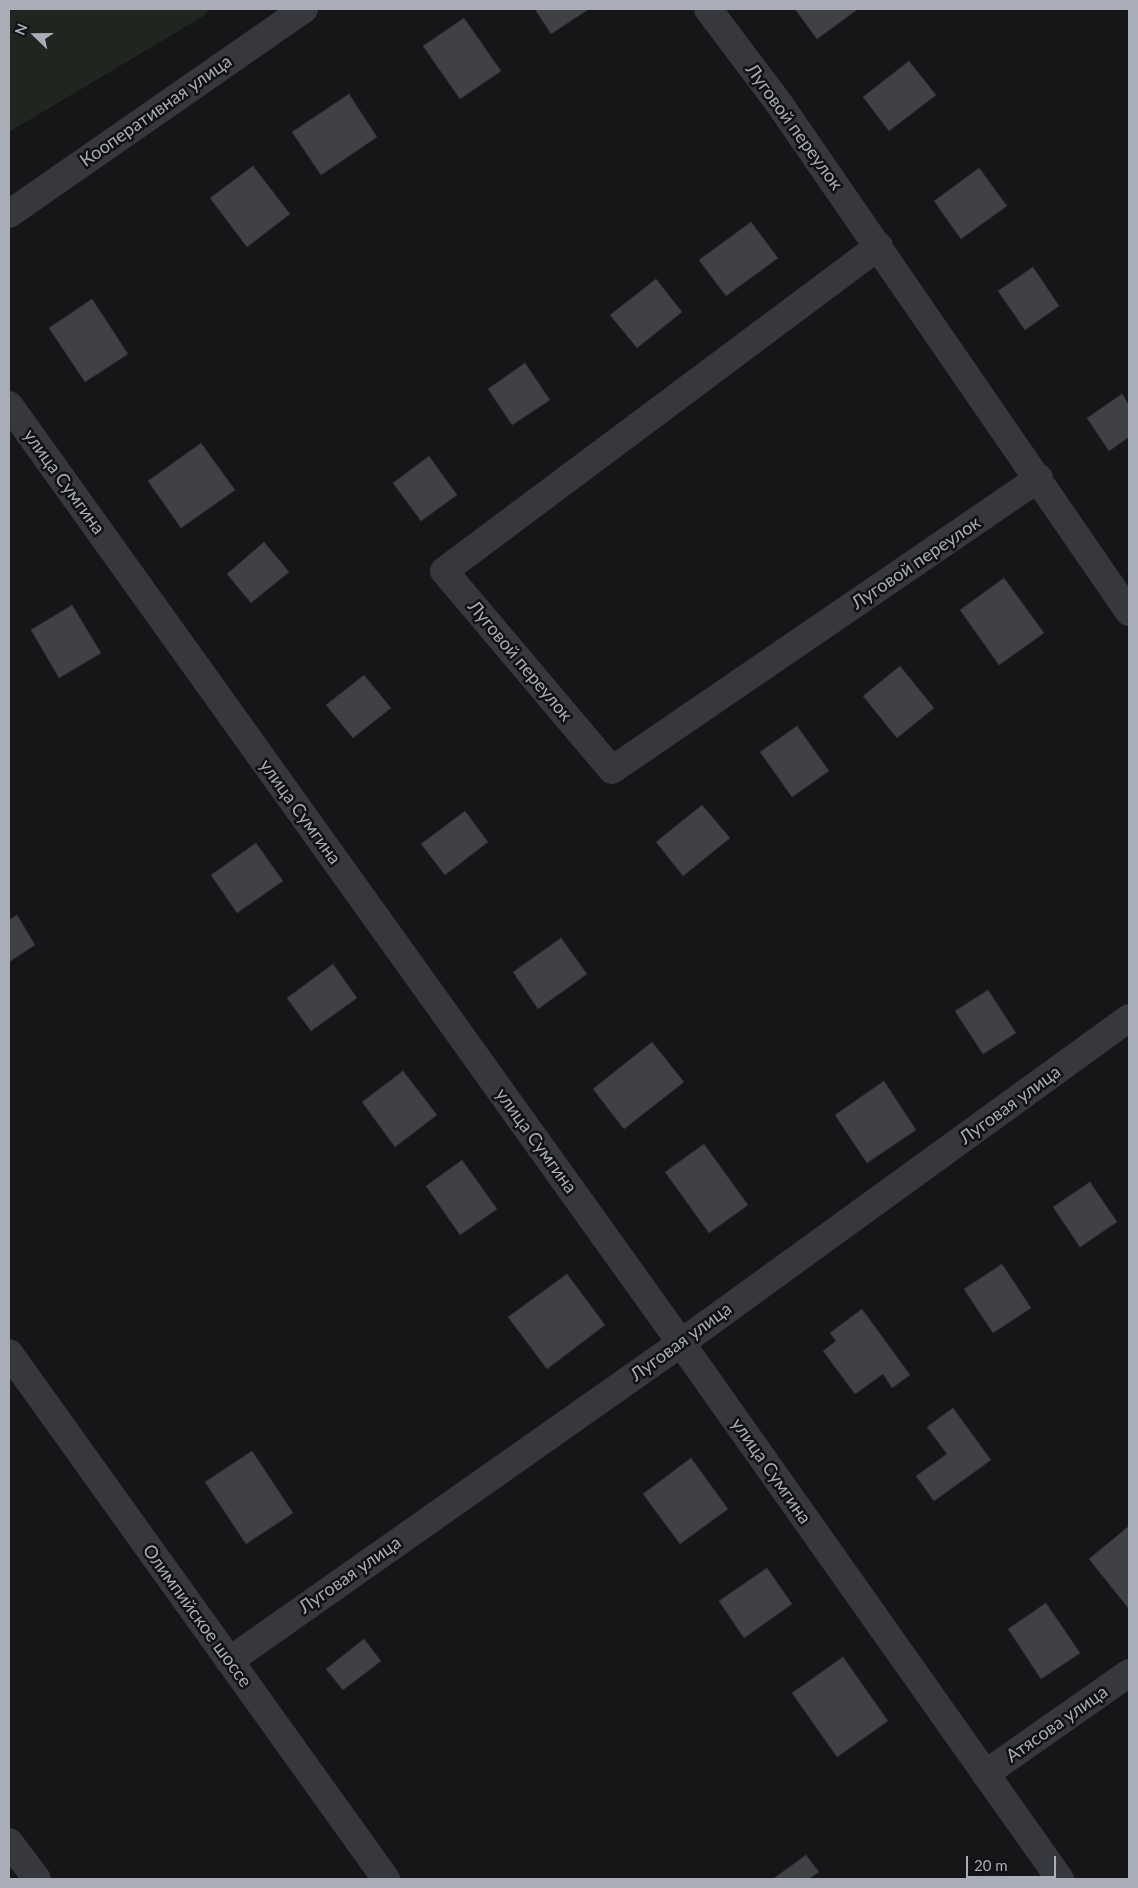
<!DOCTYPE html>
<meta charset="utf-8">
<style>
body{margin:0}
#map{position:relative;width:1138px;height:1888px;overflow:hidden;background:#161618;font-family:Lato,sans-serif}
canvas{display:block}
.frame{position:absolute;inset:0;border:10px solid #a8adb8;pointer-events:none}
.north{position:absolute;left:10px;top:10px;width:50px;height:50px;-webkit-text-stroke:4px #111113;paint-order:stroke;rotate:292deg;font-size:14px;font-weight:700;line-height:20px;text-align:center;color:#a8adb8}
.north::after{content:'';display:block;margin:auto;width:18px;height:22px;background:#a8adb8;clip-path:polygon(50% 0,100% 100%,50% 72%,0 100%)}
.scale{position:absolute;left:966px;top:1856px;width:90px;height:22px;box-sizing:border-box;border:2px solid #a8adb8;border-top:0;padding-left:6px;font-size:15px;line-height:18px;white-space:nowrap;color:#a8adb8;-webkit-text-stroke:4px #111113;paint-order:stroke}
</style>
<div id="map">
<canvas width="1138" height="1888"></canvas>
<div class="frame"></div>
<div class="north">N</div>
<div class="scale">20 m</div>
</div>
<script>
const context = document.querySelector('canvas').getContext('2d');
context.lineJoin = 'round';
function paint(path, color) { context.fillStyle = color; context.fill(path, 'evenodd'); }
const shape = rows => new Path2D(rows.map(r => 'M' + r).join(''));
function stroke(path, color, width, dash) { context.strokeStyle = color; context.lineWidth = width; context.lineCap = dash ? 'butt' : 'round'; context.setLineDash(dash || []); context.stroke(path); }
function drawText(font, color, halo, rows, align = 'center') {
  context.font = font + ' Lato,sans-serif'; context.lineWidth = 5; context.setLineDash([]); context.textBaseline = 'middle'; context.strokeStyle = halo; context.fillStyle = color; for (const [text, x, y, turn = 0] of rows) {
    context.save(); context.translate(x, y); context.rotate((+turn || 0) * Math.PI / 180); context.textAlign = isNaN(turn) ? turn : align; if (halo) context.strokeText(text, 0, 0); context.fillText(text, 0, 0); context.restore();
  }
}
const green = shape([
 [9,9,211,9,202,17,9,132]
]);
const building = shape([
 [535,9,589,9,551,34,535,9],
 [795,9,858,9,817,39,795,9],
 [464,18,501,71,460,99,423,46,464,18],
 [909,61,936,95,889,131,863,97,909,61],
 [349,94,377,137,321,175,292,132,349,94],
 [253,166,290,214,247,247,210,198,253,166],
 [979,168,1007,206,961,239,934,201,979,168],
 [751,222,778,258,726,296,699,260,751,222],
 [1033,267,1059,306,1025,330,998,291,1033,267],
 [656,279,682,312,637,348,610,315,656,279],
 [92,299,128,354,85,382,49,328,92,299],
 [525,363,550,400,512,425,488,389,525,363],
 [1122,394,1129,405,1129,437,1109,451,1087,418,1122,394],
 [201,443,235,490,181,528,148,481,201,443],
 [429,456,457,495,421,521,393,483,429,456],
 [264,542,289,572,251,603,227,574,264,542],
 [1004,578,1044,633,999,665,960,610,1004,578],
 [72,605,101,653,59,678,31,630,72,605],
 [900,666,934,708,897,738,863,696,900,666],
 [364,675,391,708,353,738,326,705,364,675],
 [797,726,829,771,792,797,760,752,797,726],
 [702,805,730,838,683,876,656,842,702,805],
 [465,811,488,842,445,875,421,844,465,811],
 [256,843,283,881,237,913,211,875,256,843],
 [17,915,35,945,9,962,9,920,17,915],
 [561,938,587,974,538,1009,513,972,561,938],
 [333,964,357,998,311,1031,287,998,333,964],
 [988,990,1016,1033,983,1054,955,1011,988,990],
 [652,1042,684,1082,624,1129,593,1089,652,1042],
 [403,1071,437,1115,395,1147,362,1102,403,1071],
 [884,1081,916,1130,867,1163,835,1115,884,1081],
 [704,1144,748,1205,709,1233,665,1172,704,1144],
 [462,1160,497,1209,460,1235,426,1186,462,1160],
 [1090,1182,1117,1222,1080,1247,1053,1207,1090,1182],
 [1002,1264,1031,1308,993,1333,964,1289,1002,1264],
 [567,1274,605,1325,547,1369,508,1317,567,1274],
 [862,1309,910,1375,892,1388,883,1374,855,1394,823,1351,836,1341,830,1333,862,1309],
 [953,1408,991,1460,934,1501,916,1476,947,1454,927,1427,953,1408],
 [252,1451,293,1513,246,1544,205,1482,252,1451],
 [691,1458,728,1509,680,1544,643,1494,691,1458],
 [1129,1526,1129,1609,1089,1559,1129,1526],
 [767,1568,792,1604,744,1638,719,1601,767,1568],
 [1046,1603,1080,1653,1041,1679,1008,1629,1046,1603],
 [364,1639,381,1661,343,1690,326,1669,364,1639],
 [843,1657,888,1721,837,1757,792,1693,843,1657],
 [806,1855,819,1872,809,1879,773,1879,806,1855]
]);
const street = shape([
 [708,9,778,102,1129,612],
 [9,214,304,9],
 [879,246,444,571,612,770,1039,478],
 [9,405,681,1343,1060,1879],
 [9,1353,386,1879],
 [229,1661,681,1343,1129,1018],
 [985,1774,1129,1673],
 [9,1842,37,1879]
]);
const streetNames = [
 ["Кооперативная улица",156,111,-35],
 ["Луговой переулок",794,127,54],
 ["улица Сумгина",64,482,54],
 ["Луговой переулок",916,563,-34],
 ["Луговой переулок",520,661,50],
 ["улица Сумгина",300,812,54],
 ["Луговая улица",1010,1105,-36],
 ["улица Сумгина",536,1141,54],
 ["Луговая улица",681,1342,-36],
 ["улица Сумгина",771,1471,55],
 ["Луговая улица",350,1575,-35],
 ["Олимпийское шоссе",197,1616,54],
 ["Атясова улица",1057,1724,-35]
];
paint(green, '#1e261f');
paint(building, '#404145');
stroke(building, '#303034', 1);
stroke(street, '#37383d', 28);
drawText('18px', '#a8adb8', '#111113', streetNames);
</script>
